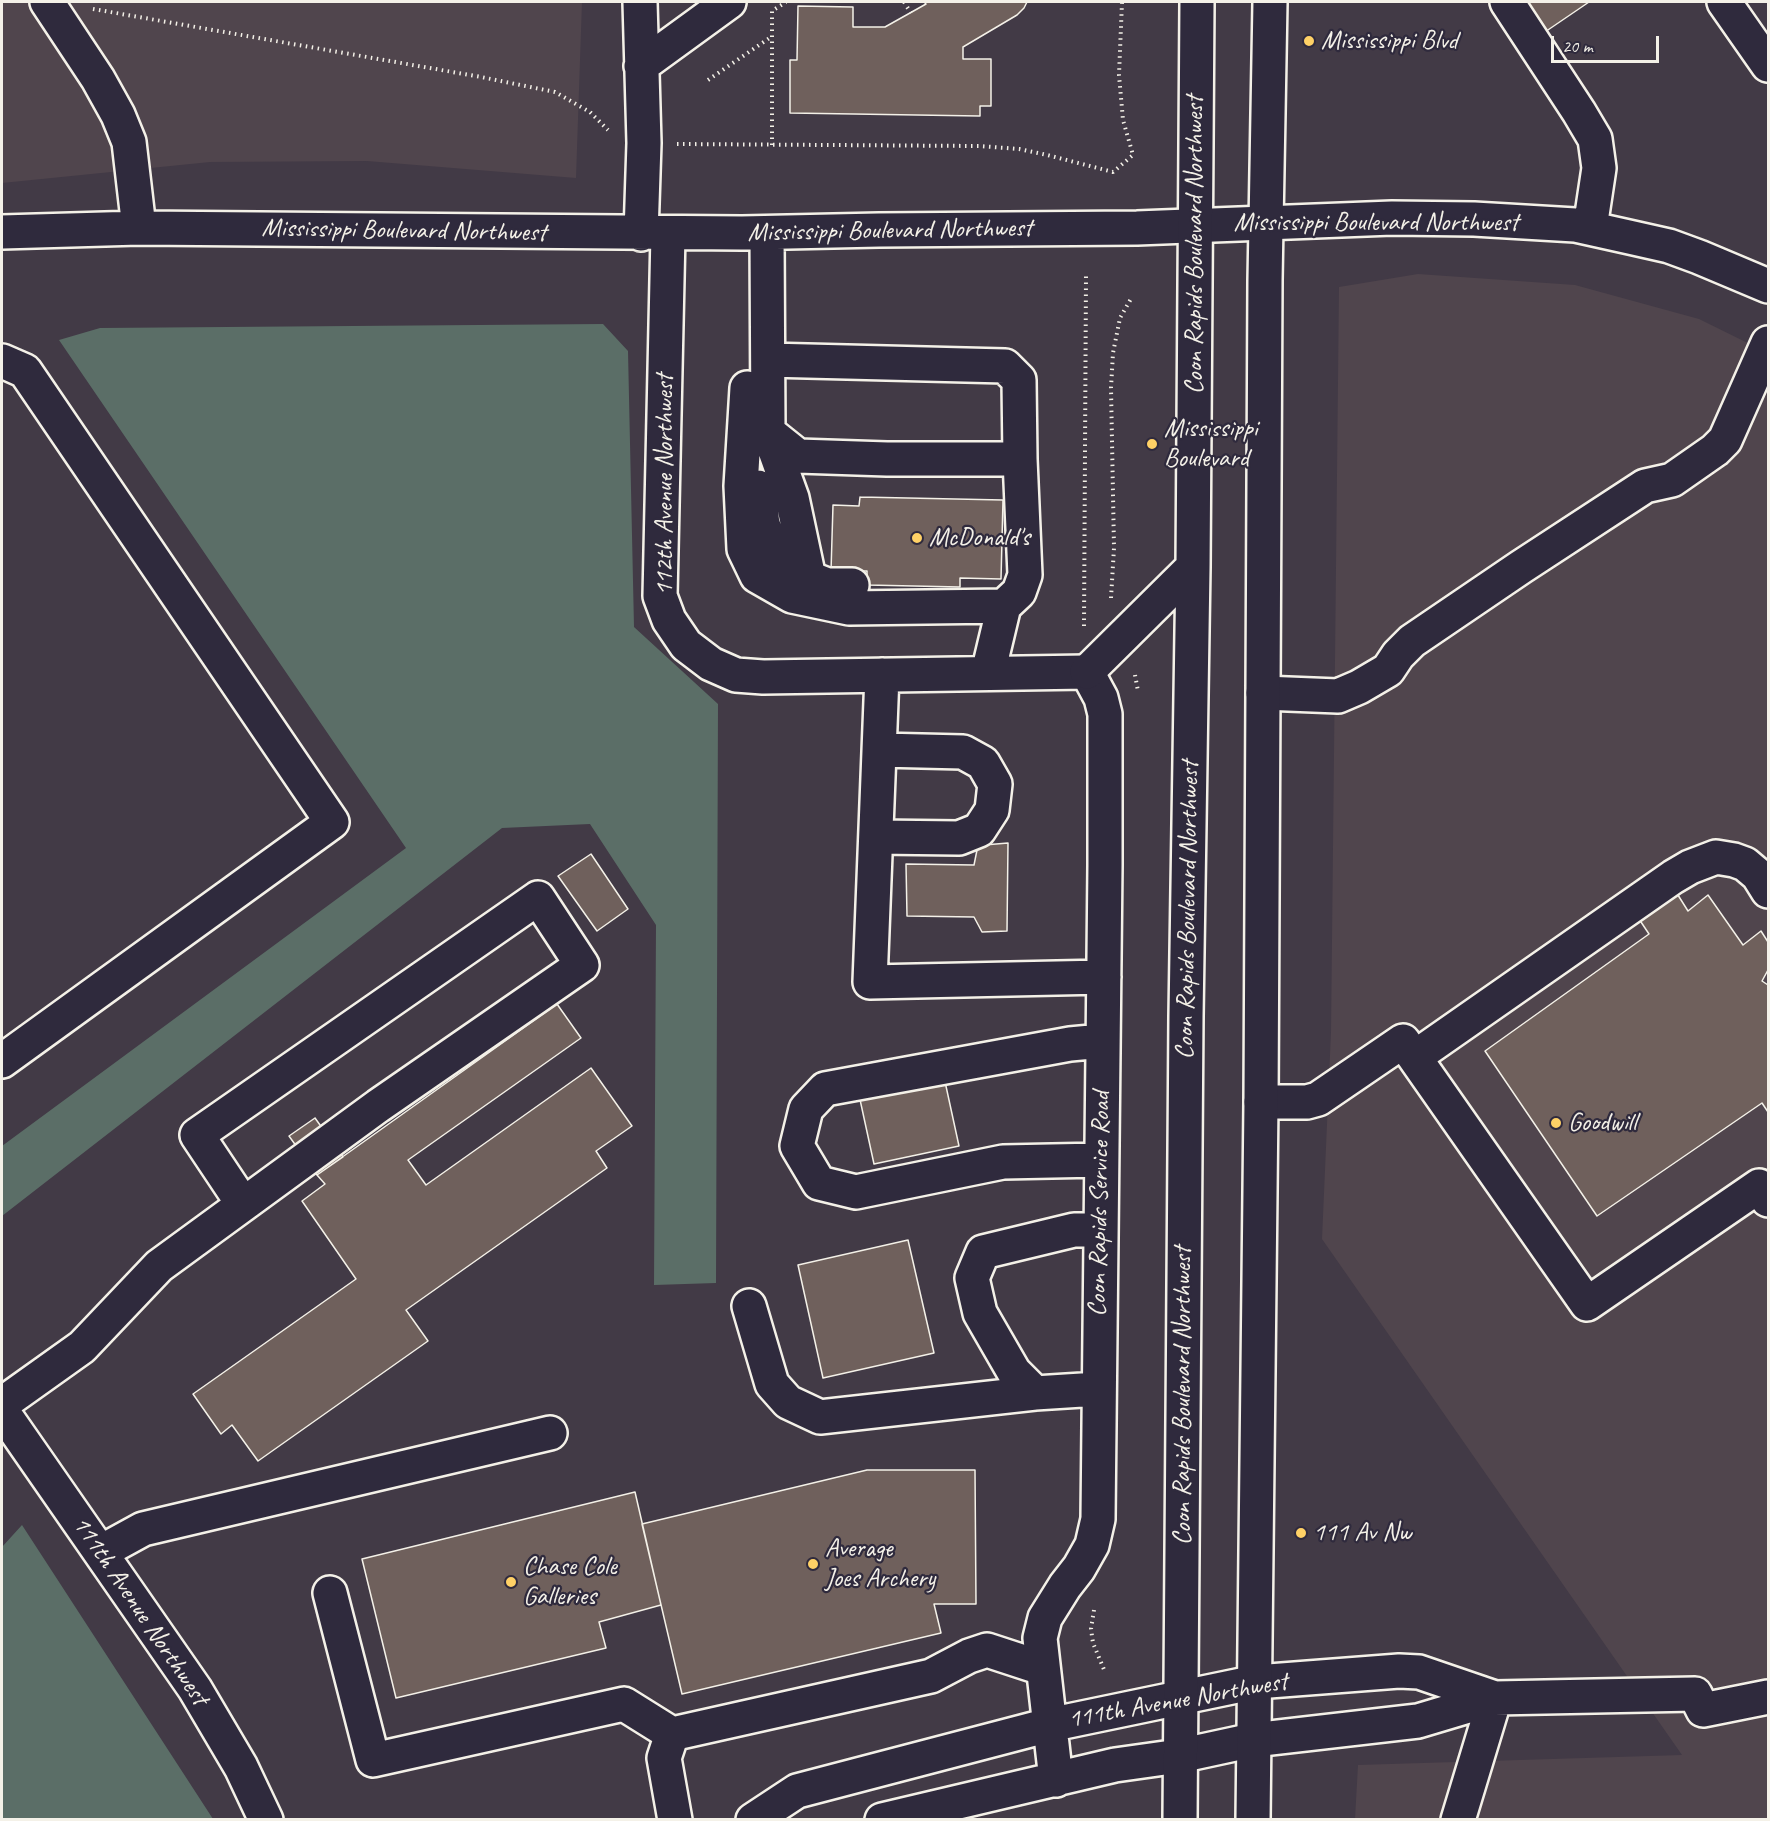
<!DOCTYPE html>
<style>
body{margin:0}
#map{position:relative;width:1770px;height:1821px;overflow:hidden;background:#423a46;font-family:Caveat,sans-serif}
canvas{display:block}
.frame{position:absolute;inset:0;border:3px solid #f4f1e8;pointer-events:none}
.scale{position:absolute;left:1551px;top:36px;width:108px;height:27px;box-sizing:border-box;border:3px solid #f4f1e8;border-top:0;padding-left:8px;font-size:18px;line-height:21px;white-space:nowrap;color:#f4f1e8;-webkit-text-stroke:4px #2f2a3d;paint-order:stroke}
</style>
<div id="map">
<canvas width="1770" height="1821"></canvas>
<div class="frame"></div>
<div class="scale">20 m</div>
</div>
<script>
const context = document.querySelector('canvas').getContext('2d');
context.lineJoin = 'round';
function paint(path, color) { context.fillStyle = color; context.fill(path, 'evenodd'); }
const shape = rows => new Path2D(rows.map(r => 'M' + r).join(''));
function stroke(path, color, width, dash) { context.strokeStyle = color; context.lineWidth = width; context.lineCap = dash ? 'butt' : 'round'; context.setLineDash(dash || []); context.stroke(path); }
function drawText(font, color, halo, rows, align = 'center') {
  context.font = font + ' Caveat,sans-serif'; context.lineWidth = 4.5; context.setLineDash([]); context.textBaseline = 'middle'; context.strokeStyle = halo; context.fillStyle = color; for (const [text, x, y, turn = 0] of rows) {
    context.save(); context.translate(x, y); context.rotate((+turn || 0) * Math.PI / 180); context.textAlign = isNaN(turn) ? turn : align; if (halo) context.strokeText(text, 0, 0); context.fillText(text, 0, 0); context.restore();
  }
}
const built = shape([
 [2,2,582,2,576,178,367,161,210,162,2,183],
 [1418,274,1575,285,1699,319,1768,353,1768,1819,1355,1819,1358,1765,1682,1755,1322,1239,1331,1032,1339,287]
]);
const green = shape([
 [603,324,628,351,634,627,718,704,716,1283,654,1285,656,925,590,824,502,828,2,1216,2,1146,406,848,59,340,100,328],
 [22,1525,213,1819,2,1819,2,1547]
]);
const building = shape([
 [924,2,1027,2,1024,8,1017,15,963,47,963,59,991,59,991,106,980,106,980,116,790,113,790,60,797,60,798,6,853,7,853,27,885,27,926,4,924,2],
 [1520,2,1589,2,1542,34,1520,2],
 [860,497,1003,500,1001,579,960,578,960,587,867,585,867,571,831,571,833,505,859,506,860,497],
 [1008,843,1007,931,982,932,974,917,907,916,906,864,974,865,977,850,984,845,1008,843],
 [591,854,628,909,597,931,558,876,591,854],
 [1671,884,1688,911,1708,895,1743,945,1761,931,1768,942,1768,970,1762,981,1768,985,1768,1112,1762,1103,1597,1216,1485,1051,1649,934,1633,910,1671,884],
 [557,1004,581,1038,408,1160,426,1185,591,1068,632,1126,596,1151,607,1168,406,1310,428,1341,258,1461,232,1425,221,1434,193,1394,356,1279,302,1201,325,1184,317,1175,557,1004],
 [944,1077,959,1146,874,1164,859,1095,944,1077],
 [315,1118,343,1157,317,1175,289,1136,315,1118],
 [908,1240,934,1353,823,1378,798,1265,908,1240],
 [867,1470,975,1470,976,1604,934,1604,941,1633,682,1694,642,1524,867,1470],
 [635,1492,661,1605,599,1622,606,1648,396,1698,362,1559,635,1492]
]);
const path = shape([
 [904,2,911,13],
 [93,9,481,77,555,92,590,112,608,130],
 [708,80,771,37],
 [677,144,979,146,1019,149,1047,155,1113,172,1133,155,1123,120,1119,75,1122,2],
 [772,145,772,11,786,2],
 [1111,598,1114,548,1111,388,1113,353,1120,318,1132,297],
 [1084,626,1086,276],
 [1135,675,1138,691],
 [1094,1610,1091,1629,1093,1643,1105,1672]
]);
const minor = shape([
 [47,2,98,79,118,115,129,142,139,228],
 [640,2,644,143,641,234],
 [1507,2,1579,112,1595,139,1599,168,1590,228],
 [1724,2,1768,65],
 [641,66,729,2],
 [2,232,139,228,742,233,879,230,1137,228,1392,218,1474,219,1575,225,1629,237,1669,246,1699,257,1768,286],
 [767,233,768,432,798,456,887,459,1020,459,1019,380,1005,366,768,360],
 [668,234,660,596,669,620,686,645,711,664,736,675,763,677,1087,672,1101,698,1105,714,1105,865,1098,1519,1092,1545,1079,1568,1065,1586,1045,1618,1040,1638,1056,1780],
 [2,361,25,371,332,822,2,1061],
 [747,388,741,486,744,549,757,576,792,596,849,608,1004,606,1019,592,1025,575,1020,459],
 [769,434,792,498,809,578,827,585,852,585],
 [758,487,763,524,779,568,809,578],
 [988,673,1004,606],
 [882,675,870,982,1104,977],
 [1263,693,1338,696,1359,687,1388,670,1398,655,1412,641,1521,567,1645,486,1672,480,1715,450,1725,440,1768,343],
 [876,837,959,838,979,830,992,810,995,784,983,763,963,752,880,750],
 [1415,1057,1673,877,1690,867,1716,857,1734,860,1745,864,1758,875,1768,891],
 [1261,1102,1307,1102,1318,1099,1403,1041,1587,1304,1759,1186,1768,1200],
 [1101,1160,1003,1162,856,1192,819,1183,797,1146,806,1109,825,1089,1070,1044,1102,1041],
 [749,1306,772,1384,788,1402,820,1417,1035,1393],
 [1098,1389,1035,1393,1014,1372,980,1313,972,1278,983,1252,1074,1230,1100,1230],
 [2,1404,82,1347,159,1266,378,1106,582,965,538,898,197,1135,243,1204],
 [2,1411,195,1689,241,1767,266,1820],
 [101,1552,143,1529,550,1433],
 [330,1593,373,1760,624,1704,672,1734,931,1676,969,1656,987,1650,1042,1668],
 [672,1734,664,1758,675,1820],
 [753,1820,797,1791,1049,1725,1256,1682,1399,1671,1419,1672,1495,1698],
 [882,1820,1115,1765,1179,1756,1253,1740,1418,1721,1495,1698,1695,1694,1703,1710,1768,1697],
 [1458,1820,1495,1698]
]);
const major = shape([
 [1087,672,1193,567],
 [1180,1820,1186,1016,1193,567,1197,2],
 [1253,1820,1261,1102,1265,280,1270,2]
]);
const markers = [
 [1309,41,6,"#ffd166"],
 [1152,444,6,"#ffd166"],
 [917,538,6,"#ffd166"],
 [1556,1123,6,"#ffd166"],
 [1301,1533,6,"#ffd166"],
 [813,1564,6,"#ffd166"],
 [511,1582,6,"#ffd166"]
];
const poiNames = [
 ["Mississippi Blvd",1321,41],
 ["Mississippi",1164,429],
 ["Boulevard",1164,459],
 ["McDonald's",929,538],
 ["Goodwill",1568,1123],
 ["111 Av Nw",1313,1533],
 ["Average",825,1549],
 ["Joes Archery",825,1579],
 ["Chase Cole",523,1567],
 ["Galleries",523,1597]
];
const streetNames = [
 ["Mississippi Boulevard Northwest",1376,223],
 ["Mississippi Boulevard Northwest",404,231,1],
 ["Mississippi Boulevard Northwest",890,231,-1],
 ["Coon Rapids Boulevard Northwest",1195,245,-90],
 ["112th Avenue Northwest",665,485,-90],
 ["Coon Rapids Boulevard Northwest",1188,910,-89],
 ["Coon Rapids Service Road",1100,1204,-89],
 ["Coon Rapids Boulevard Northwest",1183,1396,-90],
 ["111th Avenue Northwest",140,1611,56],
 ["111th Avenue Northwest",1178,1701,-10]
];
paint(built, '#50454d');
paint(green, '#5b6e67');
paint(building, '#6f605c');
stroke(building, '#f4f1e8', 1.5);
stroke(minor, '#f4f1e8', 38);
stroke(major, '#f4f1e8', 38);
stroke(path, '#f4f1e8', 4, [1.5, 4.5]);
stroke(minor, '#2f2a3d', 33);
stroke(major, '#2f2a3d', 33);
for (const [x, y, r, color] of markers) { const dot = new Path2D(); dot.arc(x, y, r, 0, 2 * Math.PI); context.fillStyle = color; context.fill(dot); stroke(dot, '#2f2a3d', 2); }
drawText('26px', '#f4f1e8', '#2f2a3d', poiNames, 'left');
drawText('26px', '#f4f1e8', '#2f2a3d', streetNames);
</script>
